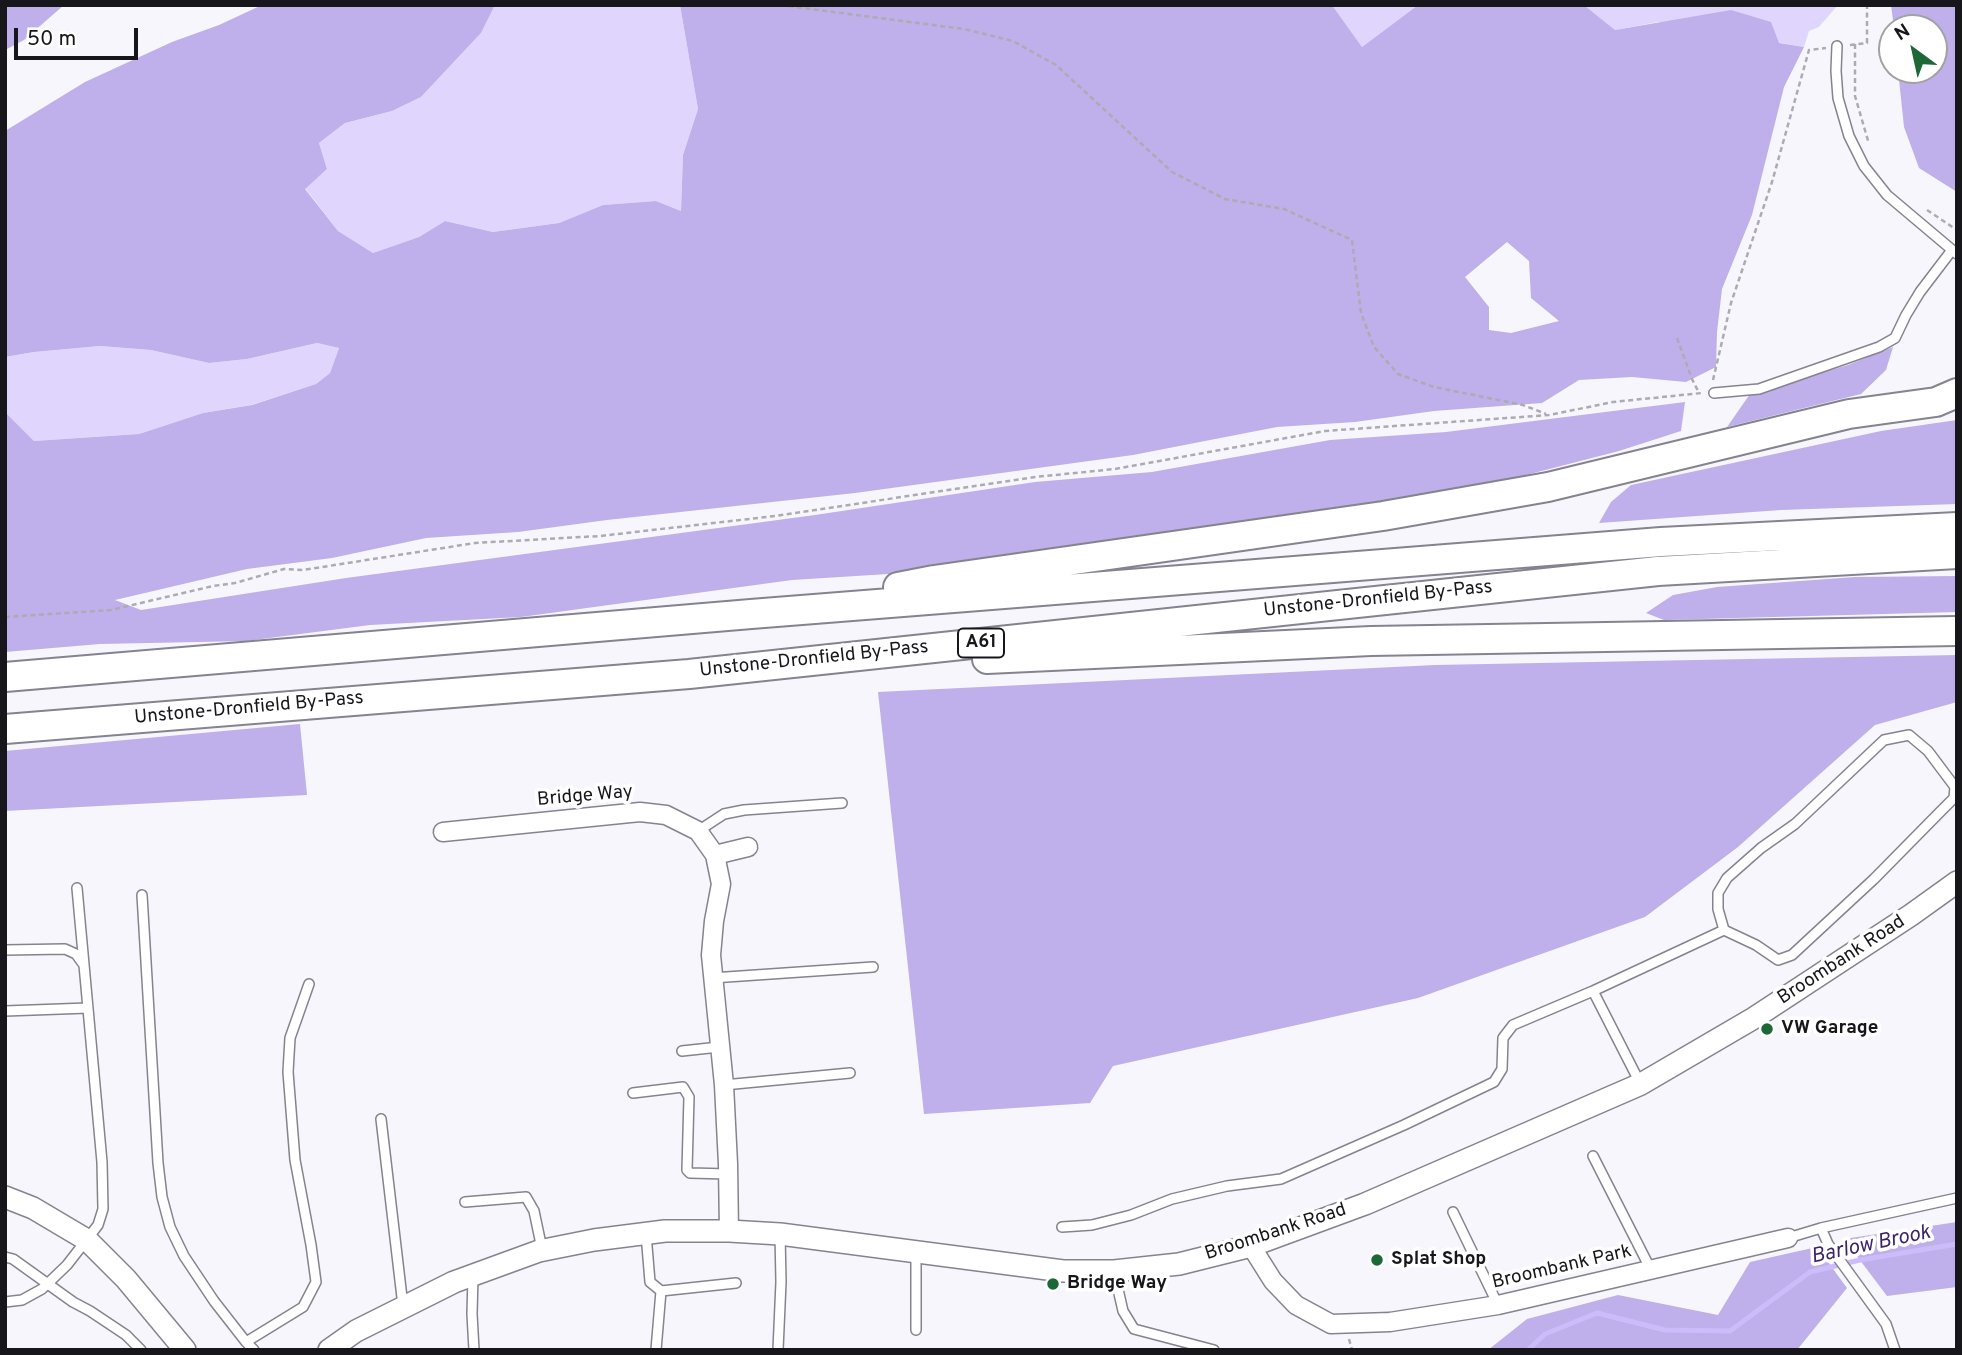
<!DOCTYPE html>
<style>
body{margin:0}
#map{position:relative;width:1962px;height:1355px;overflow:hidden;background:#f8f6fd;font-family:Overpass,sans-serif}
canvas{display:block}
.frame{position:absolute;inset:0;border:7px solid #17161a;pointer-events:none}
.north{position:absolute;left:1878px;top:14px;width:70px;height:70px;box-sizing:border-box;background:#fff;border:2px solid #a2a2a3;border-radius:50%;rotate:327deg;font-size:19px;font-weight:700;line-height:28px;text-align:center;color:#17161a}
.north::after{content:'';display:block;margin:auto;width:24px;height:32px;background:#1c6836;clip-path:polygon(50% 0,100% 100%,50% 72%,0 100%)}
.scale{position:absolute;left:14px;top:28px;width:124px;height:32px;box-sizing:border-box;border:4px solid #17161a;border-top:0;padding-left:9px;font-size:21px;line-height:24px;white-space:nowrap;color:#17161a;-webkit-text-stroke:5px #fff;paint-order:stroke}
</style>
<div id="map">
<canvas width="1962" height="1355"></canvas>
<div class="frame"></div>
<div class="north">N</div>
<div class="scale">50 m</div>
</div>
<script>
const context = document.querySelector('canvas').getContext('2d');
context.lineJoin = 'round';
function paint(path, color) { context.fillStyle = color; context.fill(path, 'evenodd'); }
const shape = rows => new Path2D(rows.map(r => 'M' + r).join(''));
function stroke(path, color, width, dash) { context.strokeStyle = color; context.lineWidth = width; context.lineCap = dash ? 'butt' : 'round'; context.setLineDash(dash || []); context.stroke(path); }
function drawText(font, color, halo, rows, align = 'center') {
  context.font = font + ' Overpass,sans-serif'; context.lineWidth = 7; context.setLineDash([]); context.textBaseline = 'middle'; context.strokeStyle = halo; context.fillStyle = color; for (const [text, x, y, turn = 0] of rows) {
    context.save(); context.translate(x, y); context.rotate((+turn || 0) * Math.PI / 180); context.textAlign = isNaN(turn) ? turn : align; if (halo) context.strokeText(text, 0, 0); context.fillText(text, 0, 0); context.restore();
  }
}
const green = shape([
 [495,5,680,5,698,109,683,155,681,211,656,201,603,205,559,223,493,232,445,221,419,237,373,253,338,231,305,188,327,169,319,143,345,123,392,111,421,97,481,33],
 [1332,5,1418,5,1362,47],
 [1584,5,1838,5,1819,27,1809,31,1804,47,1658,22,1615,30],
 [317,343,339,348,330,373,316,384,251,405,203,413,139,434,34,441,5,412,5,357,34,352,100,346,151,350,209,363,247,359]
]);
const forest = shape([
 [5,5,64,5,24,40,5,50],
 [262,5,495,5,481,33,421,97,392,111,345,123,319,143,327,169,305,189,338,231,373,253,419,237,445,221,493,232,559,223,603,205,656,201,681,211,683,155,698,109,680,5,1332,5,1362,47,1418,5,1584,5,1615,30,1731,10,1771,22,1779,43,1804,47,1784,87,1752,215,1722,289,1717,332,1716,367,1686,382,1632,377,1579,380,1542,403,1434,411,1355,422,1277,427,1133,455,855,493,607,520,518,532,426,538,332,558,247,569,115,600,141,610,346,578,815,515,1035,482,1152,472,1330,440,1446,432,1685,402,1681,431,1619,451,1499,482,1344,509,1101,542,920,572,792,580,521,617,370,625,246,641,100,644,5,652,5,412,34,441,139,434,203,413,252,405,316,384,330,373,339,348,317,343,247,359,209,363,151,350,100,346,34,352,5,357,5,131,85,82,172,42,219,25],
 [1507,242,1529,261,1531,298,1559,321,1511,333,1489,330,1489,307,1465,277],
 [1891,5,1957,5,1957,192,1919,168,1904,127,1898,70,1934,70,1934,28,1894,28],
 [1893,347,1886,370,1861,394,1727,427,1750,394,1848,365],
 [1957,420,1957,504,1781,510,1599,523,1611,502,1631,485,1881,431],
 [1957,576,1957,612,1664,620,1646,613,1673,595,1717,587,1855,577],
 [1957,655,1957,702,1875,725,1738,847,1645,917,1418,998,1113,1066,1090,1103,924,1114,878,692,1435,665],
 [300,724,307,795,5,811,5,751],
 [1957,1222,1957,1287,1887,1296,1844,1239],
 [1817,1247,1847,1288,1797,1350,1488,1350,1527,1319,1618,1295,1718,1315,1750,1262]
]);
const stream = shape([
 [1528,1350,1545,1334,1597,1313,1665,1330,1730,1331,1810,1272,1860,1260,1957,1244]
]);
const path = shape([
 [780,5,964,29,1013,41,1056,65,1172,172,1225,199,1284,209,1352,240,1361,313,1374,347,1398,374,1434,387,1523,405,1546,414],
 [1855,44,1855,96,1869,144],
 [1850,45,1867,43,1867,5],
 [1927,210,1957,230],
 [1677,338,1692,379,1699,393],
 [1713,380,1731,303,1772,182,1809,50,1826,48],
 [5,617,111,610,213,586,235,583,284,569,303,570,475,543,600,536,775,516,1035,477,1115,469,1325,431,1549,415,1613,402,1702,393],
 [1349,1339,1352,1350]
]);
const service = shape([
 [1837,46,1836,71,1838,98,1849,136,1864,166,1887,195,1957,254],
 [1714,393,1759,389,1879,347,1895,338,1906,315,1920,292,1952,250],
 [1909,735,1928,751,1955,787,1954,798,1941,811,1874,879,1792,955,1778,960,1756,945,1724,930,1718,909,1718,893,1727,878,1761,848,1795,824,1884,740,1909,735],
 [698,831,724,814,744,810,842,803],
 [142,895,158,1163,162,1197,170,1227,184,1256,214,1301,246,1342,254,1350],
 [5,950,65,949,76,954,84,965],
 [712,978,873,967],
 [1593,991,1640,1083],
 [5,1011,88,1008],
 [682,1051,719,1047],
 [724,1085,850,1073],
 [633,1093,683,1087,689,1097,687,1170,690,1173,728,1174],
 [381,1119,403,1306],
 [1593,1156,1651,1270],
 [465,1202,526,1197,534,1211,542,1249],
 [1453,1212,1498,1305],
 [1062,1227,1092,1225,1131,1215,1172,1199,1227,1186,1281,1179,1404,1125,1494,1082,1502,1069,1503,1038,1513,1025,1593,991,1724,930],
 [1821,1228,1828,1244,1886,1324,1895,1350],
 [646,1234,650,1282,661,1291,736,1283],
 [1788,1238,1821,1228,1957,1198],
 [916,1253,916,1330],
 [5,1257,13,1259,73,1302,90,1311,126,1335,141,1350],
 [1114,1272,1123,1311,1134,1329,1214,1350],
 [473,1276,472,1314,474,1350],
 [5,1302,22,1300,42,1289,67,1265,98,1225,103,1209,102,1162,77,888],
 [246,1342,303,1307,316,1282,311,1245,295,1160,288,1072,290,1038,309,984],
 [656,1350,661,1291],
 [778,1350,781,1282,780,1234]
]);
const minor = shape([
 [443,832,640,812,666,815,698,831,715,855,721,884,714,921,711,955,724,1085,728,1164,729,1231],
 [715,855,748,847],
 [1251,1246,1273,1281,1296,1305,1331,1324,1390,1322,1498,1305,1788,1238]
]);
const tertiary = shape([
 [5,1197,33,1208,87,1240,126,1279,185,1350],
 [329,1350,356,1331,454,1282,539,1251,594,1240,665,1231,729,1231,780,1234,1063,1271,1114,1271,1179,1264,1251,1246,1365,1204,1641,1084,1754,1018,1911,915,1957,882]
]);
const trunk = shape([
 [898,587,934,580,1383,516,1548,487,1849,414,1936,402,1957,393],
 [987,659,1371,641,1957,631],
 [5,677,751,614,1661,542,1957,527],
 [5,729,689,674,1658,571,1957,554]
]);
const markers = [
 [1767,1029,7,"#1c6836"],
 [1377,1260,7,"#1c6836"],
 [1053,1284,7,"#1c6836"]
];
const shields = [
 [981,643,46]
];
const shieldNames = [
 ["A61",981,643]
];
const streetNames = [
 ["Unstone-Dronfield By-Pass",1378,600,-6],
 ["Unstone-Dronfield By-Pass",814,660,-6],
 ["Unstone-Dronfield By-Pass",249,709,-5],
 ["Bridge Way",585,797,-5],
 ["Broombank Road",1842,961,-33],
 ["Broombank Road",1276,1233,-18],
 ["Broombank Park",1562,1268,-13]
];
const poiNames = [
 ["VW Garage",1781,1029],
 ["Splat Shop",1391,1260],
 ["Bridge Way",1067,1284]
];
const waterNames = [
 ["Barlow Brook",1871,1246,-12]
];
paint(green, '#e0d6fd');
paint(forest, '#bfafeb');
stroke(stream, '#ccbcf9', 5);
stroke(service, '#85838e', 12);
stroke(minor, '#85838e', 21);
stroke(tertiary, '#85838e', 24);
stroke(trunk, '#85838e', 32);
stroke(path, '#adabb1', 2.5, [5, 3.5]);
stroke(service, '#fff', 9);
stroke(minor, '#fff', 18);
stroke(tertiary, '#fff', 21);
stroke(trunk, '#fff', 28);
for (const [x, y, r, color] of markers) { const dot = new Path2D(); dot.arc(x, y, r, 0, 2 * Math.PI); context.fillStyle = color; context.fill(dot); stroke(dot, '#fff', 2.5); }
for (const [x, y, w] of shields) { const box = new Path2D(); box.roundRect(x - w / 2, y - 14.5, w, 29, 5); context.fillStyle = '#fff'; context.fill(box); stroke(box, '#17161a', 2); }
drawText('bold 18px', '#17161a', null, shieldNames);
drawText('19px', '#17161a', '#fff', streetNames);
drawText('bold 19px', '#17161a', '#fff', poiNames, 'left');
drawText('italic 21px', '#3d2469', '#fff', waterNames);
</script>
